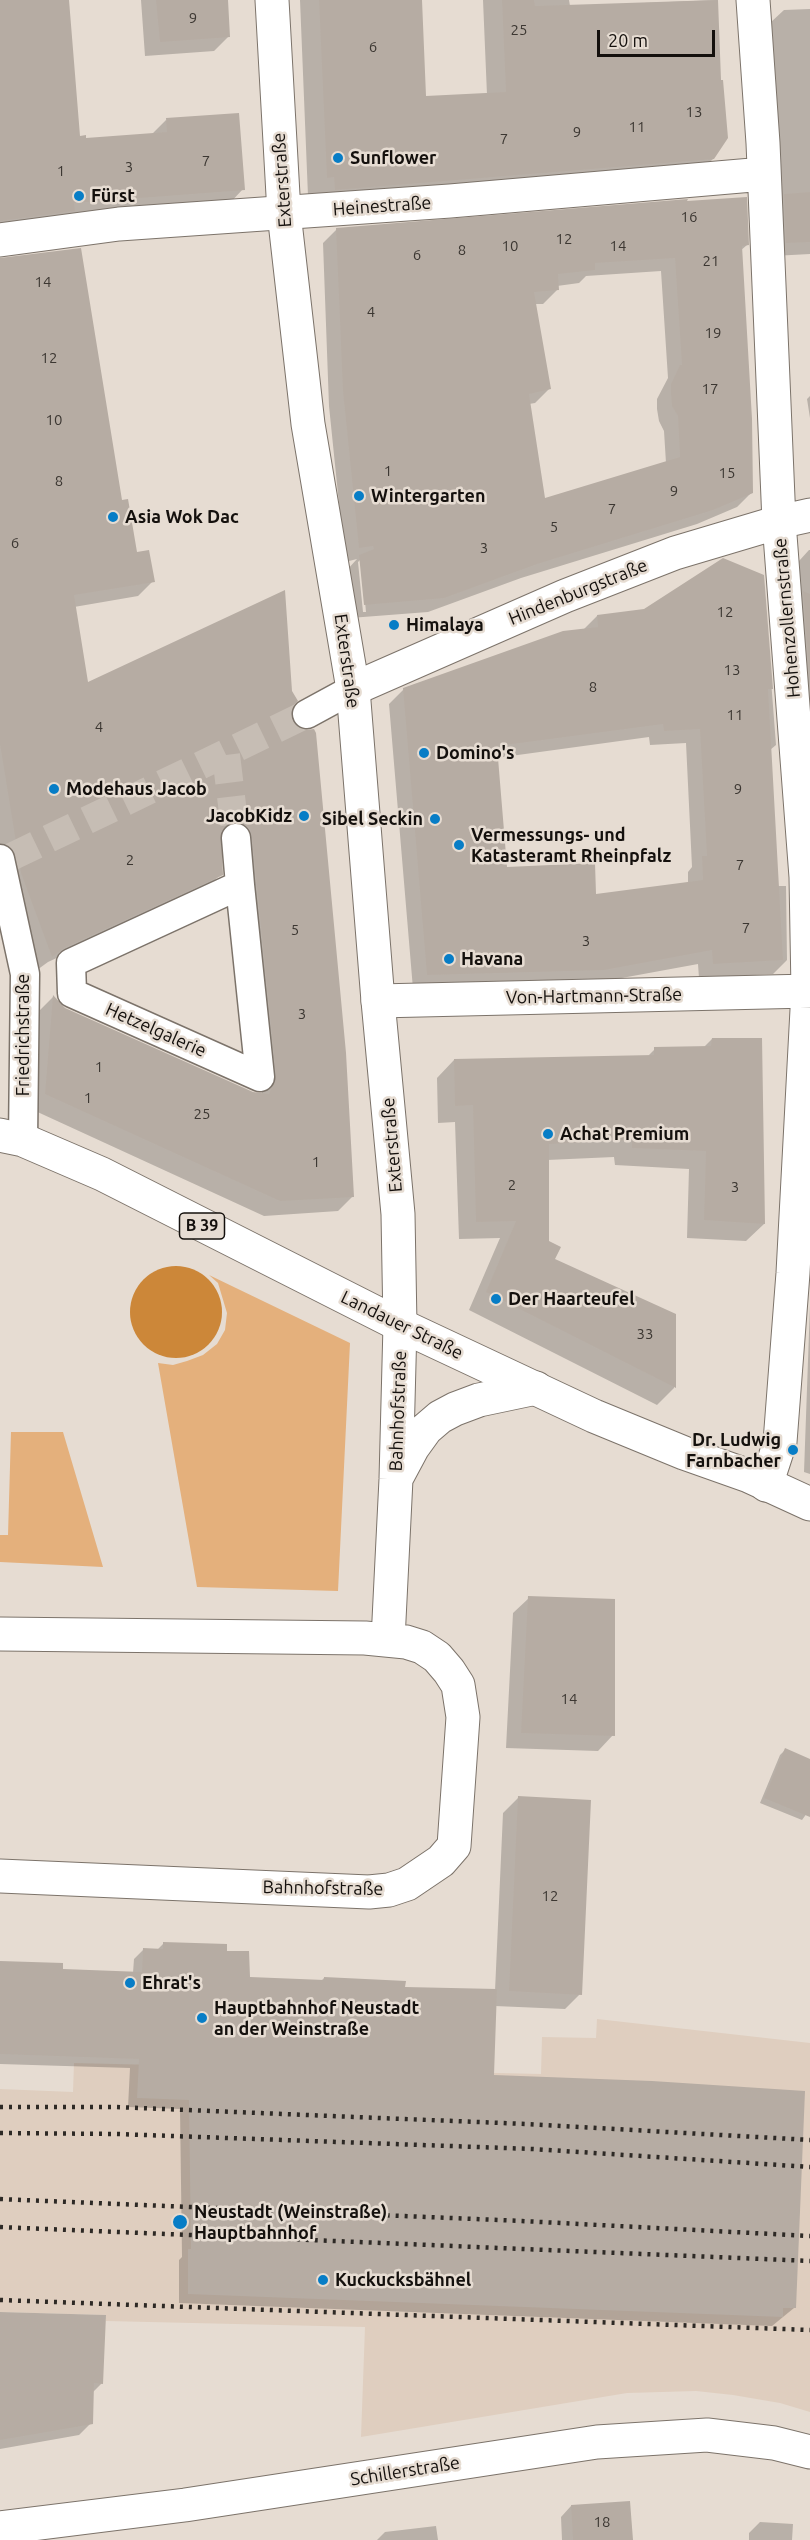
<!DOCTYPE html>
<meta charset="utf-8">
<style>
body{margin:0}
#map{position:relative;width:810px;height:2540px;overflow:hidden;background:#e6dcd2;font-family:Ubuntu,sans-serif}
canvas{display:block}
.scale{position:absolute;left:597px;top:30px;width:118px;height:27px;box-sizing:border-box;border:3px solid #14100d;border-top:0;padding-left:8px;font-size:18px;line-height:21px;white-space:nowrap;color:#14100d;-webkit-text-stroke:4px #e6dcd2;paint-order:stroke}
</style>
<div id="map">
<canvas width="810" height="2540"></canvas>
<div class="scale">20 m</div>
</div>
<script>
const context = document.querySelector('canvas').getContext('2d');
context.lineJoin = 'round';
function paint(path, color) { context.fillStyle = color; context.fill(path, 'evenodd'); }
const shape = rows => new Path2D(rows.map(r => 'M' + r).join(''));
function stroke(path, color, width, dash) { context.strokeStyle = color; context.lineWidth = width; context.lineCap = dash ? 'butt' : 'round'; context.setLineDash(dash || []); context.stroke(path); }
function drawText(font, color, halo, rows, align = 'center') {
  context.font = font + ' Ubuntu,sans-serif'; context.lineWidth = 5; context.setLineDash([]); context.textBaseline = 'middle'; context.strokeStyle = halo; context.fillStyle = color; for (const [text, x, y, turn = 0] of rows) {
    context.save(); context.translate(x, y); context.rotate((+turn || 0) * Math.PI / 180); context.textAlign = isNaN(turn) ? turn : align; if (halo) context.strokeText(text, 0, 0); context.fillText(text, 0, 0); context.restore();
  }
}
const built = shape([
 [597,2019,810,2043,810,2412,780,2403,733,2395,696,2391,627,2393,361,2437,365,2327,106,2321,105,2315,0,2312,0,2089,73,2092,74,2063,541,2074,542,2037,596,2038]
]);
const green = shape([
 [209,1275,350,1343,338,1591,197,1587,158,1363,173,1365,187,1361,203,1355,217,1344,225,1330,227,1313,218,1283],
 [11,1432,63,1432,103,1567,0,1562,0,1535,8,1535]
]);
const water = shape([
 '130 1312a46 46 0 1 1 92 0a46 46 0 1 1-92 0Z'
]);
const shadow = shape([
 [0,0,68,0,79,137,85,140,151,135,166,120,243,189,229,204,0,233],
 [141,0,226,0,229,36,214,51,145,56],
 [300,0,420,0,424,98,487,95,483,0,569,0,570,6,717,0,720,82,713,159,693,178,308,196],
 [810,9,810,254,773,256,770,23,784,10],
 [337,229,747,245,740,251,751,493,737,507,697,524,521,578,428,612,350,618,346,571,357,559,345,562,329,406,323,243],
 [661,271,668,378,657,399,657,409,659,421,664,431,666,463,544,500,529,404,535,403,549,389,535,304,543,304,558,289,557,286,579,283,586,276],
 [361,559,366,612,363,612,358,562],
 [0,260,121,501,136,554,153,581,138,596,74,607,87,684,291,705,289,714,353,1196,338,1211,264,1216,31,1109,38,1012,53,997,64,1009,253,1094,262,1095,262,1091,238,852,228,838,219,836,221,874,206,889,48,962,37,970,0,850],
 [810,396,810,418,807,399],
 [809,550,810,550,810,753,799,561],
 [763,576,776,745,770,750,777,886,786,886,787,960,773,974,699,978,698,964,589,984,413,989,389,704,404,689,583,630,597,616,645,610],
 [649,737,650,745,686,743,692,867,688,872,688,883,595,896,506,868,496,758],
 [712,1039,764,1224,746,1241,687,1238,689,1169,615,1165,614,1157,547,1160,547,1242,553,1260,675,1315,674,1388,657,1405,469,1310,500,1238,459,1239,455,1122,438,1123,437,1078,454,1060,647,1057,655,1049,704,1047],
 [810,1305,810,1474,804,1472],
 [529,1598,613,1735,598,1751,506,1748,513,1613],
 [785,1750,810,1760,810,1809,802,1820,760,1803,780,1755],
 [518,1798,580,1994,565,2009,495,2006,492,2077,794,2308,772,2326,179,2303,179,2260,182,2257,180,2109,128,2107,130,2068,0,2064,0,1962,61,1970,133,1973,134,1959,144,1949,157,1950,163,1944,225,1952,248,1979,321,1981,324,1978,404,1989,495,1991,503,1813],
 [0,2313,102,2383,92,2393,91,2423,79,2435,0,2449],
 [571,2506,632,2540,562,2540,561,2517],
 [760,2522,793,2524,792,2540,749,2540,749,2533],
 [436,2526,438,2540,377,2540,385,2532]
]);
const building = shape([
 [0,0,69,0,80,136,86,135,86,138,167,132,166,118,239,113,245,190,74,203,75,211,0,221],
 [156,0,228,0,230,37,160,42],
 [319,0,422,0,426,96,506,92,502,0,534,0,535,6,718,0,721,80,723,80,728,138,714,159,335,190,334,177,327,178],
 [810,192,810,242,786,243,784,194],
 [747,197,749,245,742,246,752,419,753,493,713,510,537,564,444,598,364,605,359,555,374,549,373,546,359,548,343,391,336,228,688,199,687,201],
 [675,258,682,365,680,365,671,384,671,394,672,406,678,416,680,457,545,498,529,394,551,389,534,292,559,290,558,274,595,270,595,263],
 [81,248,122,500,128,499,137,552,149,550,155,582,74,595,88,682,285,590,292,691,298,701,293,706,291,714,292,721,298,728,306,730,314,729,316,733,346,1053,354,1197,280,1201,45,1094,53,995,65,1008,253,1092,269,1094,276,1076,252,837,250,829,244,823,235,822,227,824,221,832,223,875,64,948,52,957,21,873,0,744,0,258],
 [723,558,764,575,773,689,768,689,783,960,713,964,712,950,604,970,427,975,403,688,563,631,598,627,597,615,644,609],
 [663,724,664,731,700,729,707,856,702,856,703,880,596,894,595,863,507,867,497,746],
 [803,591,810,594,810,682],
 [712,1038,762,1038,765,1224,704,1220,706,1151,632,1148,632,1140,549,1144,549,1241,561,1247,555,1259,676,1314,676,1388,486,1292,516,1221,476,1222,473,1105,455,1106,454,1059,654,1055,654,1047,711,1046],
 [528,1596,615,1599,615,1736,521,1733],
 [785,1748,810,1759,810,1817,764,1798],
 [518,1796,591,1800,582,1995,509,1991],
 [163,1942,227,1944,227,1951,249,1951,250,1977,324,1980,324,1977,406,1981,405,1987,497,1989,494,2075,652,2081,805,2091,796,2308,783,2308,783,2317,188,2294,188,2249,191,2249,189,2100,137,2098,139,2059,0,2054,0,1961,63,1963,63,1969,142,1972,143,1948,163,1949],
 [0,2312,106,2315,103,2384,94,2383,93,2424,0,2440],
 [630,2501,633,2540,573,2540,571,2505]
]);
const pedestrianTunnel = shape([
 [226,755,236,838],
 [11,857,307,714]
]);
const pedestrian = shape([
 [307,714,353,689],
 [236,838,240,885],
 [0,859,25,974,23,1140],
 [240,885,260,1077,72,993,71,963,240,885]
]);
const minor = shape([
 [753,0,763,143,779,522,806,877,808,991,793,1273,780,1442,766,1485],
 [0,240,119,224,450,201,764,174],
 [353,689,565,596,675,553,779,522,810,515],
 [378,1001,810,991],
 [398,1475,413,1447,426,1429,440,1417,455,1409,479,1400,536,1388],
 [0,1634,365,1638,406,1642,422,1647,437,1657,449,1671,458,1685,463,1717,454,1846,441,1861,407,1884,389,1890,369,1892,0,1876],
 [388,1640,396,1479,400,1325]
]);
const tertiary = shape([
 [0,2528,185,2505,597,2442,707,2435,774,2443,810,2452]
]);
const secondary = shape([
 [272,0,284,213,308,424,353,689,378,1001,398,1214,400,1325]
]);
const primary = shape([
 [0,1135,23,1140,102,1174,400,1325,594,1416,684,1453,749,1476,810,1504]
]);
const rail = shape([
 [0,2107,116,2107,525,2124,810,2140],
 [0,2133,117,2134,533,2149,810,2167],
 [0,2199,522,2221,810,2236],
 [0,2227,810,2261],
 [0,2300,810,2330]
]);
const markers = [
 [338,158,6,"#077dc6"],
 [79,196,6,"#077dc6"],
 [359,496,6,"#077dc6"],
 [113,517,6,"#077dc6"],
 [394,625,6,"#077dc6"],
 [424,753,6,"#077dc6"],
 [54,789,6,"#077dc6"],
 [304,816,6,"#077dc6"],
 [435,819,6,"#077dc6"],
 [459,845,6,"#077dc6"],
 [449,959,6,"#077dc6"],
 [548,1134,6,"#077dc6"],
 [496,1299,6,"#077dc6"],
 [793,1450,6,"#077dc6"],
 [130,1983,6,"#077dc6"],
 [202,2018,6,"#077dc6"],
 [180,2222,8,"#077dc6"],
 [323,2280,6,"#077dc6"]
];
const numberNames = [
 ["9",193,18],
 ["25",519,30],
 ["6",373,47],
 ["13",694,112],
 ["11",637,127],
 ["9",577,132],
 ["7",504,139],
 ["7",206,161],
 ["3",129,167],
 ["1",61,171],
 ["16",689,217],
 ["12",564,239],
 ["10",510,246],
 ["14",618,246],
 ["8",462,250],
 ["6",417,255],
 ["21",711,261],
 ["14",43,282],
 ["4",371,312],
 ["19",713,333],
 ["12",49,358],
 ["17",710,389],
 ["10",54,420],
 ["1",388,471],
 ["15",727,473],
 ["8",59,481],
 ["9",674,491],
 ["7",612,509],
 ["5",554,527],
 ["6",15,543],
 ["3",484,548],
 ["12",725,612],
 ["13",732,670],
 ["8",593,687],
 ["11",735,715],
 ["4",99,727],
 ["9",738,789],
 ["2",130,860],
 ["7",740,865],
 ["7",746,928],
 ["5",295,930],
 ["3",586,941],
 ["3",302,1014],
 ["1",99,1067],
 ["1",88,1098],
 ["25",202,1114],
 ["1",316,1162],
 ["2",512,1185],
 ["3",735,1187],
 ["33",645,1334],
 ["14",569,1699],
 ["12",550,1896],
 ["18",602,2522]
];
const shields = [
 [202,1226,45]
];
const shieldNames = [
 ["B 39",202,1226]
];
const poiNames = [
 ["Sunflower",350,158],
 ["Fürst",91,196],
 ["Wintergarten",371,496],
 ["Asia Wok Dac",125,517],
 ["Himalaya",406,625],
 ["Domino's",436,753],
 ["Modehaus Jacob",66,789],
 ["JacobKidz",292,816,"right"],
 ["Sibel Seckin",423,819,"right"],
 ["Vermessungs- und",471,835],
 ["Katasteramt Rheinpfalz",471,856],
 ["Havana",461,959],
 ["Achat Premium",560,1134],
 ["Der Haarteufel",508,1299],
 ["Dr. Ludwig",781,1440,"right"],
 ["Farnbacher",781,1461,"right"],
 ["Ehrat's",142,1983],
 ["Hauptbahnhof Neustadt",214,2008],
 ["an der Weinstraße",214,2029],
 ["Neustadt (Weinstraße)",194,2212],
 ["Hauptbahnhof",194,2233],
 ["Kuckucksbähnel",335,2280]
];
const streetNames = [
 ["Exterstraße",282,180,-94],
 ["Heinestraße",382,206,-4],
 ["Hindenburgstraße",578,592,-22],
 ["Hohenzollernstraße",787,618,-95],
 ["Exterstraße",347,661,82],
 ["Von-Hartmann-Straße",594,996,-1],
 ["Hetzelgalerie",156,1030,24],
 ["Friedrichstraße",23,1035,-90],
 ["Exterstraße",392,1145,-95],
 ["Landauer Straße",402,1325,26],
 ["Bahnhofstraße",398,1411,-88],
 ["Bahnhofstraße",323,1888,1],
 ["Schillerstraße",405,2471,-9]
];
paint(built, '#dfcebf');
paint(green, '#e4b07c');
paint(water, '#cc8739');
paint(shadow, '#0003');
paint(building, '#b6aca3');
stroke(pedestrianTunnel, '#c6bdb4', 28, [28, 14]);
stroke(pedestrian, '#7c736a', 31);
stroke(minor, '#7c736a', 35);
stroke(tertiary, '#7c736a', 35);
stroke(secondary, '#7c736a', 35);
stroke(primary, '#7c736a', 35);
stroke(pedestrian, '#fff', 28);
stroke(minor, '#fff', 33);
stroke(tertiary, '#fff', 33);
stroke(secondary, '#fff', 33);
stroke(primary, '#fff', 33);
stroke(rail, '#2d2925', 4.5, [3, 6]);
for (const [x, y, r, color] of markers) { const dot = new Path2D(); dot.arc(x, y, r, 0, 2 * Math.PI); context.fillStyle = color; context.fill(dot); stroke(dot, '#e6dcd2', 2); }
drawText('15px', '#3c3732', null, numberNames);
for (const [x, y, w] of shields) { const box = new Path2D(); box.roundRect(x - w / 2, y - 13, w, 26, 4.5); context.fillStyle = '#e6dcd2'; context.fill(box); stroke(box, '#14100d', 1.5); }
drawText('bold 16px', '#14100d', null, shieldNames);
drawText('bold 18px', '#14100d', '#e6dcd2', poiNames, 'left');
drawText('18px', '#14100d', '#e6dcd2', streetNames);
</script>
